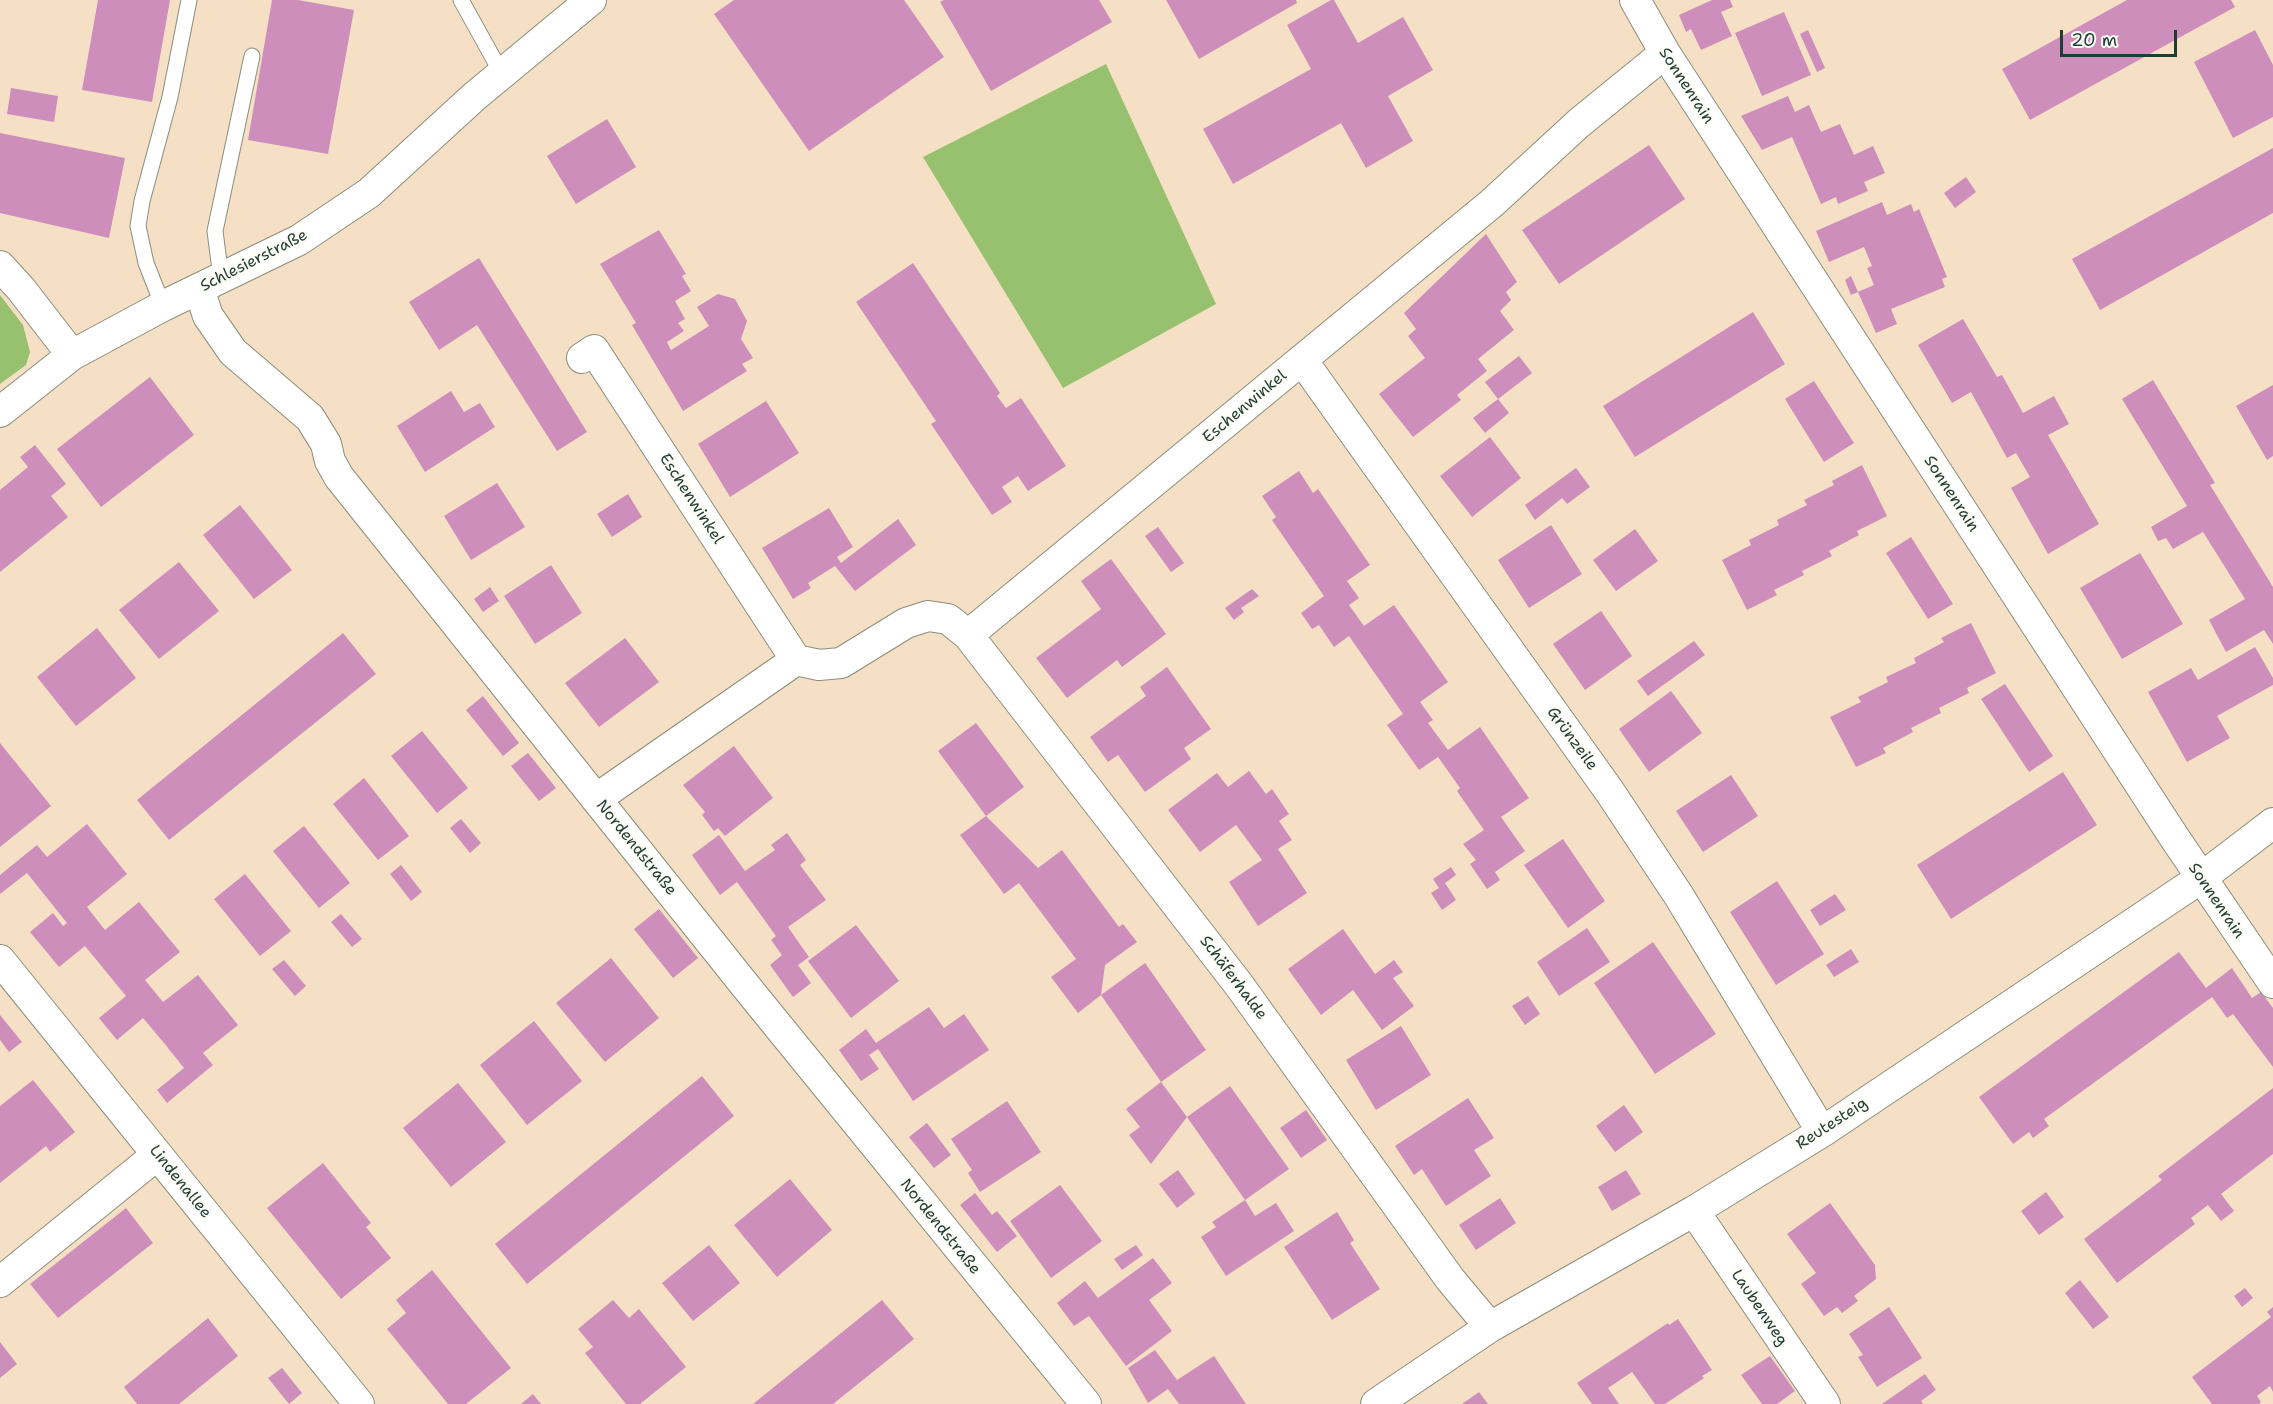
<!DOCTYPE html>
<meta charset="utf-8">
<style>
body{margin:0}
#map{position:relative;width:2273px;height:1404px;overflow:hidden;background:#f5e0c5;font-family:"Shantell Sans",sans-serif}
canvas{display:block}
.scale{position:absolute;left:2060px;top:30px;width:117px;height:27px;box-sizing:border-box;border:3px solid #1f3d34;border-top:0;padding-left:8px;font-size:18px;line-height:21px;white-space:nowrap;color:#1f3d34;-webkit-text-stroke:4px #fdfcf7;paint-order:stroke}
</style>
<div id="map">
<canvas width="2273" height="1404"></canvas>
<div class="scale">20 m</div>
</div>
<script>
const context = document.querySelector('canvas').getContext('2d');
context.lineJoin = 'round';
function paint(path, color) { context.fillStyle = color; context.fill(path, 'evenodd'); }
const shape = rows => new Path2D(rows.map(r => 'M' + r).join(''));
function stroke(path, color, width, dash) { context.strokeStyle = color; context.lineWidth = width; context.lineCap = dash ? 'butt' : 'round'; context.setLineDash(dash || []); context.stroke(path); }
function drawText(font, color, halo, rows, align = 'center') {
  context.font = font + ' "Shantell Sans",sans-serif'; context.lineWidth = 5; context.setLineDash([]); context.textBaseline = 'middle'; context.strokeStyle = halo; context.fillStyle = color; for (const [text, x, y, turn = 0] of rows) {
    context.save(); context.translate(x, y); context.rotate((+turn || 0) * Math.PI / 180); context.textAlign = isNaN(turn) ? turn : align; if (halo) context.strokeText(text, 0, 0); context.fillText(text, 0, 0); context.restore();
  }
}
const green = shape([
 [1106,64,1216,304,1063,388,923,157],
 [0,295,23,325,30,352,26,365,0,384]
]);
const building = shape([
 [98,0,170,0,152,102,82,90],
 [272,0,298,0,354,10,328,154,248,140],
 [734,0,904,0,944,57,809,151,714,14],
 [944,0,1099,0,1112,22,991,91,940,2],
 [1166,0,1296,0,1297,3,1199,59],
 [1331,0,1334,0,1358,43,1403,17,1433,70,1388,96,1413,141,1366,168,1341,123,1233,184,1203,129,1311,69,1287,25],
 [1712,0,1730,0,1733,7,1721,12,1732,36,1701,50,1691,29,1686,32,1679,15],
 [2127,0,2231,0,2235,7,2030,120,2002,69],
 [1784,12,1811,75,1762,96,1735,33],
 [1808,30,1825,68,1817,72,1800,34],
 [2255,30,2273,65,2273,117,2233,138,2194,62],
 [11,88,58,96,54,122,7,114],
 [1788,96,1795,112,1809,105,1821,132,1840,124,1854,155,1873,146,1885,173,1864,182,1868,191,1838,204,1836,197,1821,204,1792,137,1762,150,1741,116],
 [607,119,636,167,576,204,547,156],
 [0,133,125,158,109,238,0,213],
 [1649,145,1685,199,1559,284,1522,230],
 [2273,148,2273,213,2100,310,2072,259],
 [1966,177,1976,192,1955,208,1944,193],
 [1882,202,1887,215,1911,204,1914,212,1919,209,1947,277,1942,279,1945,287,1891,309,1897,324,1876,333,1858,292,1874,285,1867,268,1872,266,1864,247,1829,262,1816,231],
 [659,230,686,274,682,276,691,291,675,301,685,319,678,323,684,331,667,342,671,350,709,326,697,307,718,294,735,299,747,321,741,339,753,358,742,364,747,371,683,411,632,325,636,323,600,264],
 [1486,234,1517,282,1506,292,1511,300,1500,311,1514,330,1478,359,1487,371,1457,395,1461,400,1413,437,1379,394,1425,358,1408,336,1416,329,1404,313],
 [479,258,587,432,557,451,477,325,439,350,409,302],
 [913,263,1000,393,997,396,1006,408,1021,398,1066,466,1028,491,1018,476,1002,487,1012,502,992,515,931,424,936,421,856,302],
 [1851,276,1858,292,1851,295,1845,280],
 [1753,312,1785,364,1635,457,1603,406],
 [1963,319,1997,377,2002,375,2023,413,2054,396,2069,424,2048,435,2099,524,2048,554,2011,488,2030,477,2016,453,2007,458,1971,392,1952,403,1918,345],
 [1519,356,1532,373,1498,399,1485,382],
 [150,377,194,435,101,507,57,449],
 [2153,380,2215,483,2210,485,2273,587,2273,644,2264,630,2226,652,2209,620,2245,599,2203,532,2173,549,2166,538,2158,541,2151,527,2187,506,2122,399],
 [1814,381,1854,443,1824,462,1785,399],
 [2273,385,2273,456,2267,460,2236,406],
 [451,391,464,412,480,403,495,427,425,472,397,426],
 [1498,399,1509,413,1485,433,1473,418],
 [766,401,799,453,730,497,698,444],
 [1490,437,1521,478,1472,517,1440,476],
 [35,445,66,484,51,496,68,517,0,572,0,490,28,467,20,457],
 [1862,465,1887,516,1857,531,1859,535,1829,551,1832,556,1802,571,1804,575,1774,590,1777,595,1747,610,1722,560,1751,545,1749,540,1779,525,1777,520,1807,505,1804,500,1834,485,1832,481],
 [1576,468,1590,487,1567,504,1562,498,1535,520,1525,505],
 [1299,471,1313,493,1318,489,1370,565,1347,581,1359,598,1349,605,1364,626,1394,605,1448,682,1420,702,1433,720,1428,723,1448,750,1480,727,1529,798,1501,817,1525,851,1495,872,1500,880,1487,889,1470,864,1476,860,1463,844,1484,830,1457,791,1460,788,1438,757,1419,770,1387,725,1403,714,1349,636,1334,647,1319,625,1312,629,1301,613,1324,596,1272,520,1276,517,1262,496],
 [497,483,525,527,471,560,444,516],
 [628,494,642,517,612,537,597,514],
 [240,505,292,570,254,599,203,535],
 [829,508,853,547,837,557,841,563,898,519,916,545,855,591,835,566,808,583,811,588,793,599,762,548],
 [1551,525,1582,574,1529,608,1498,560],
 [1158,527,1184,563,1171,572,1145,536],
 [1635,529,1658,561,1616,591,1593,560],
 [1911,537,1953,604,1928,619,1886,553],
 [2140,553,2183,624,2122,659,2080,588],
 [1111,559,1166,634,1122,667,1117,660,1067,698,1036,658,1101,609,1081,581],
 [179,562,219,611,159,659,119,610],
 [551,565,582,613,535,644,504,596],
 [490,587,499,601,483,612,474,599],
 [1252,589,1259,596,1241,608,1244,612,1234,620,1225,608],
 [1601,611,1632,656,1585,690,1553,644],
 [1971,623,1996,673,1967,688,1969,693,1939,708,1941,713,1911,728,1913,732,1883,748,1886,753,1856,767,1830,717,1861,702,1858,697,1888,682,1886,677,1916,663,1914,658,1944,642,1941,638],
 [97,628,136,678,76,726,37,677],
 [343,633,376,674,169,840,137,800],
 [625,638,659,682,599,727,565,683],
 [1694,641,1705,655,1648,696,1637,681],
 [2255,647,2273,678,2273,685,2217,716,2230,738,2187,762,2148,692,2191,668,2198,680],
 [1167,667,1211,729,1184,748,1191,759,1145,792,1118,755,1108,762,1090,737,1146,696,1140,687],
 [2005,684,2053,756,2029,772,1981,699],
 [1671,691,1702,733,1649,772,1619,729],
 [483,696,519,743,503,756,466,710],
 [976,723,1024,787,986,816,938,751],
 [422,731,468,788,437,813,391,756],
 [0,743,51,806,0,847],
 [734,746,773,798,725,836,718,828,714,831,702,815,705,812,683,785],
 [528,753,556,788,539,801,511,766],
 [1249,771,1266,794,1272,789,1289,814,1279,821,1292,840,1278,849,1307,893,1258,926,1229,882,1262,860,1236,825,1200,852,1168,810,1217,773,1228,787],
 [2063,772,2097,825,1951,919,1917,865],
 [1731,775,1758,816,1703,852,1676,811],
 [364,778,409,836,378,860,333,804],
 [986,816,1038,868,1062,850,1119,927,1123,924,1137,942,1105,965,1101,995,1145,963,1206,1050,1161,1082,1101,995,1078,1013,1051,977,1076,959,1019,883,1004,894,960,835],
 [461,819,481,843,470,853,450,828],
 [87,824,127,874,87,907,105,930,139,902,180,952,145,980,163,1002,198,975,238,1025,203,1053,213,1065,167,1103,157,1090,184,1068,164,1043,143,1018,117,1040,99,1018,126,996,85,946,59,967,40,944,30,932,53,913,63,926,67,923,27,873,0,894,0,875,37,845,47,857],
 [304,826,350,883,319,908,273,851],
 [787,833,806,860,800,865,826,900,788,927,809,957,798,965,811,983,793,997,770,965,782,955,771,940,776,936,737,882,720,895,692,855,719,835,745,871,775,850,771,845],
 [1563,839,1605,901,1568,928,1524,865],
 [401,865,422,892,411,901,390,874],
 [1451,867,1456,875,1445,883,1456,900,1442,910,1431,893,1439,888,1433,879],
 [245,874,291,931,260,956,214,899],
 [1777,881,1824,954,1776,985,1730,912],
 [1835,894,1846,910,1820,926,1810,910],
 [659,909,698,958,673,978,634,929],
 [341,914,362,939,352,947,331,922],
 [856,925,899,981,851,1018,808,961],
 [1587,928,1610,962,1559,996,1537,962],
 [1343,929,1375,974,1394,960,1403,972,1393,978,1414,1006,1382,1030,1353,990,1321,1015,1288,969],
 [1653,942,1716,1034,1655,1074,1594,983],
 [1851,949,1859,962,1834,977,1826,965],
 [2179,952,2206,988,2232,968,2252,998,2261,992,2273,1008,2273,1067,2233,1014,2227,1018,2212,997,2044,1119,2049,1126,2033,1138,2029,1132,2013,1144,1979,1097],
 [611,958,659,1018,605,1062,556,1003],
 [284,960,306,986,295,996,272,969],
 [1528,996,1540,1014,1525,1025,1512,1006],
 [929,1007,944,1028,964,1014,989,1050,913,1101,878,1049,869,1055,879,1069,861,1081,839,1050,866,1029,876,1043],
 [0,1015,22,1042,9,1052,0,1040],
 [534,1021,582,1081,527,1125,480,1065],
 [1401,1026,1431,1075,1376,1110,1346,1060],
 [702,1076,734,1116,527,1284,495,1244],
 [33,1080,75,1132,50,1152,46,1146,0,1183,0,1106],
 [1161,1082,1187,1117,1151,1164,1129,1135,1140,1127,1126,1109],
 [458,1083,506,1142,451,1187,403,1128],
 [1230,1086,1289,1169,1245,1200,1255,1216,1276,1203,1294,1231,1226,1276,1201,1237,1216,1227,1212,1222,1245,1200,1187,1117],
 [2273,1088,2273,1154,2221,1194,2234,1211,2221,1221,2208,1205,2191,1218,2195,1224,2117,1283,2084,1239,2162,1180,2158,1176],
 [1468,1098,1494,1138,1474,1150,1491,1176,1446,1206,1422,1169,1414,1175,1395,1146],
 [1007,1101,1041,1152,980,1192,968,1173,972,1170,951,1139],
 [1624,1105,1643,1132,1615,1152,1596,1126],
 [1306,1110,1327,1140,1301,1158,1280,1128],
 [927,1123,951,1155,934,1168,909,1137],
 [323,1163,371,1223,366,1227,391,1258,341,1299,267,1208],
 [1178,1170,1195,1194,1177,1208,1159,1184],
 [1626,1170,1641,1194,1612,1211,1598,1187],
 [790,1179,832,1230,777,1277,734,1225],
 [1060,1185,1102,1241,1051,1278,1010,1221],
 [2046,1192,2064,1217,2039,1235,2021,1211],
 [975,1193,992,1215,997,1211,1017,1236,997,1252,960,1205],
 [1500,1198,1516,1223,1476,1250,1459,1225],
 [1830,1203,1875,1265,1876,1279,1854,1296,1858,1301,1842,1313,1837,1307,1824,1316,1801,1284,1816,1273,1787,1234],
 [126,1208,153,1243,58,1318,30,1284],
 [1337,1212,1354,1240,1350,1243,1380,1289,1332,1320,1284,1247],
 [709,1245,740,1283,693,1321,662,1283],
 [1136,1245,1143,1255,1122,1270,1114,1259],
 [1153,1258,1172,1283,1149,1300,1172,1331,1126,1366,1089,1316,1074,1326,1057,1303,1085,1281,1098,1298],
 [432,1270,511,1368,466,1404,448,1404,387,1329,406,1313,396,1300],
 [2080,1280,2109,1317,2093,1329,2065,1293],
 [2245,1288,2253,1298,2242,1307,2234,1296],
 [613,1300,629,1318,639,1309,686,1367,640,1404,626,1404,585,1353,593,1347,578,1329],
 [882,1300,914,1339,833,1404,753,1404],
 [1889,1307,1922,1358,1877,1387,1858,1357,1863,1355,1849,1334],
 [2273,1307,2273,1392,2270,1386,2257,1396,2261,1402,2259,1404,2212,1404,2192,1377,2271,1317,2267,1312],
 [208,1318,238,1356,179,1404,137,1404,124,1387],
 [1678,1319,1712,1370,1702,1376,1704,1378,1665,1404,1655,1404,1632,1372,1608,1388,1619,1404,1592,1404,1577,1383,1668,1323,1669,1325],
 [0,1342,17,1364,0,1378],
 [1155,1350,1177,1380,1214,1356,1246,1404,1179,1404,1168,1389,1148,1403,1128,1368],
 [1770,1356,1795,1391,1777,1404,1762,1404,1741,1375],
 [282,1368,302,1393,289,1404,268,1378],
 [1925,1374,1936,1390,1921,1401,1923,1404,1882,1404],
 [1479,1392,1488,1404,1462,1404],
 [533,1394,541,1404,521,1404]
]);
const lane = shape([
 [461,0,502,74],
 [221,278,215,231,252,56],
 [163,306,146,263,138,226,142,201,170,97,189,0]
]);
const street = shape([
 [1635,0,1665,53,2174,837,2273,983],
 [0,266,21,289,72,355,163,306,299,240,369,193,475,96,591,0],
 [199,289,208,316,233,352,310,418,326,444,330,461,339,477,752,994,1086,1404],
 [582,358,594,350,796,660],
 [1302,360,1610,792,1679,896,1822,1132],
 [0,412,72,355],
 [968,635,1239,985,1450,1279,1490,1327],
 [596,799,796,660,819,665,841,663,906,623,928,616,948,619,968,635,1492,203,1579,123,1665,53],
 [0,960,359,1404],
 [1694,1211,1825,1404],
 [0,1282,157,1155],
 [1376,1404,1490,1327,1694,1211,1822,1132,2201,878,2273,823]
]);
const streetNames = [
 ["Sonnenrain",1686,86,57],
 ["Schlesierstraße",254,261,-27],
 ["Eschenwinkel",1245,407,-40],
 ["Sonnenrain",1951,494,57],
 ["Eschenwinkel",691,499,57],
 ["Grünzeile",1572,739,54],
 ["Nordendstraße",636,848,51],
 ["Sonnenrain",2216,901,56],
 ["Schäferhalde",1233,978,53],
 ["Reutesteig",1832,1124,-33],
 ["Lindenallee",180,1182,51],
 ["Nordendstraße",940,1227,51],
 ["Laubenweg",1759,1308,56]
];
paint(green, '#97c16f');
paint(building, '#ce8ebb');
stroke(lane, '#8a8e7c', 17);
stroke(street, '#8a8e7c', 32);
stroke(lane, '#fff', 15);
stroke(street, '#fff', 30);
drawText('16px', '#1f3d34', '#fdfcf7', streetNames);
</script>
